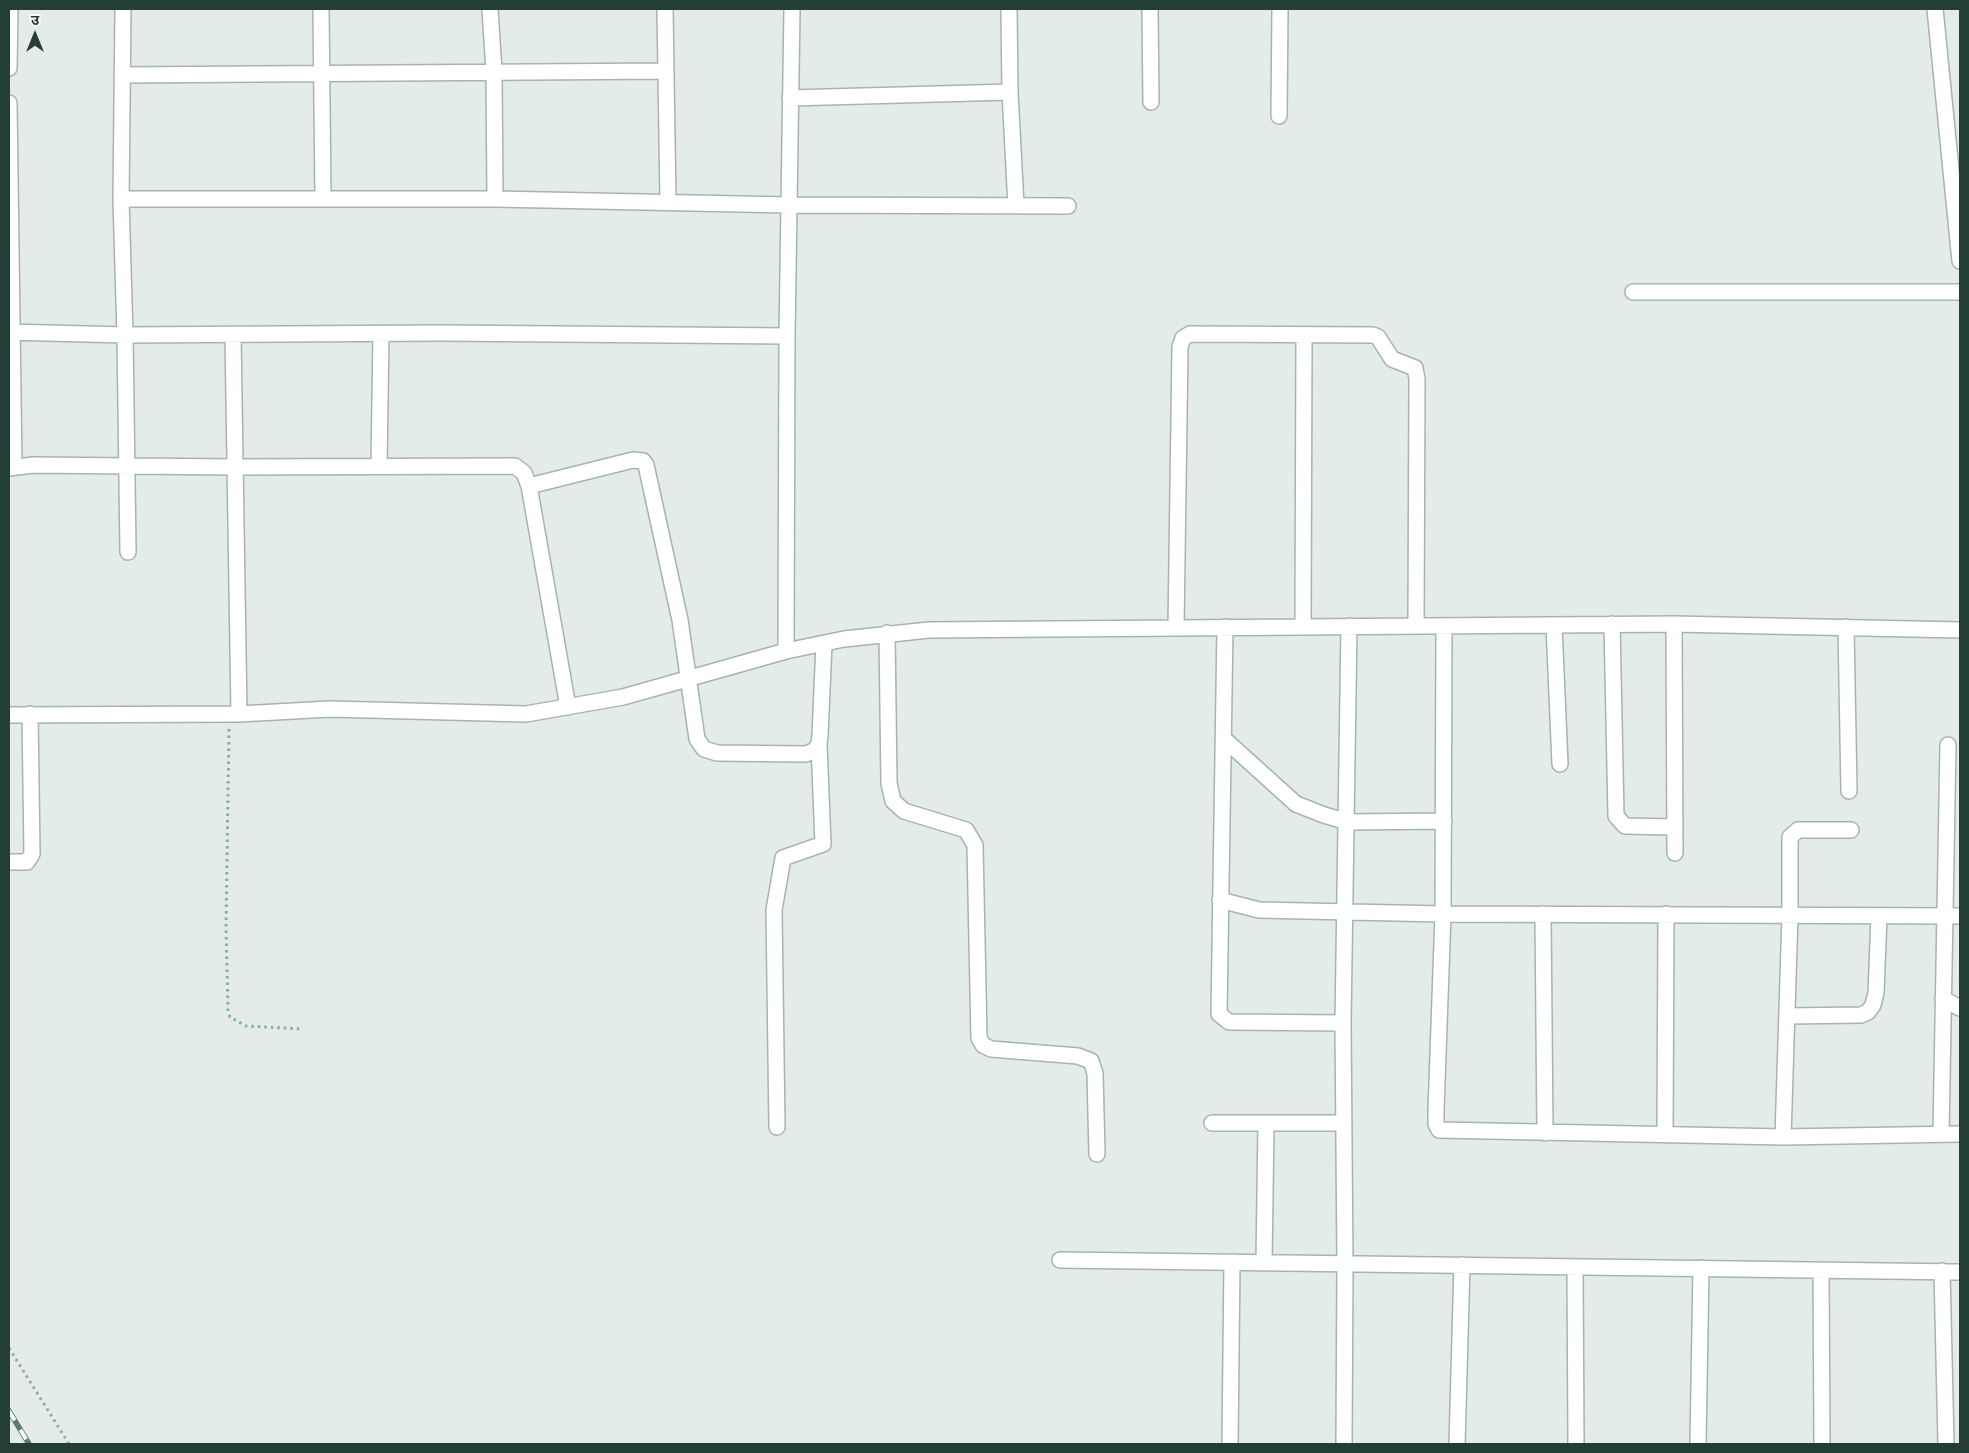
<!DOCTYPE html>
<meta charset="utf-8">
<style>
body{margin:0}
#map{position:relative;width:1969px;height:1453px;overflow:hidden;background:#e3ece8;font-family:"Golos Text","Noto Sans Devanagari",sans-serif}
canvas{display:block}
.frame{position:absolute;inset:0;border:10px solid #233d37;pointer-events:none}
.north{position:absolute;left:10px;top:10px;width:50px;height:50px;-webkit-text-stroke:4px #f3f9f6;paint-order:stroke;rotate:0deg;font-size:14px;font-weight:700;line-height:20px;text-align:center;color:#233d37}
.north::after{content:'';display:block;margin:auto;width:18px;height:22px;background:#233d37;clip-path:polygon(50% 0,100% 100%,50% 72%,0 100%)}
</style>
<div id="map">
<canvas width="1969" height="1453"></canvas>
<div class="frame"></div>
<div class="north">उ</div>
</div>
<script>
const context = document.querySelector('canvas').getContext('2d');
context.lineJoin = 'round';
const shape = rows => new Path2D(rows.map(r => 'M' + r).join(''));
function stroke(path, color, width, dash) { context.strokeStyle = color; context.lineWidth = width; context.lineCap = dash ? 'butt' : 'round'; context.setLineDash(dash || []); context.stroke(path); }
const path = shape([
 [229,729,226,927,228,1010,230,1017,246,1026,303,1029],
 [9,1348,69,1444]
]);
const minor = shape([
 [123,9,121,199,125,335,128,552],
 [321,9,323,198],
 [490,9,494,72,495,199],
 [665,9,668,202],
 [1009,9,1010,92,1016,206],
 [1150,9,1151,102],
 [1935,9,1960,261],
 [9,68,10,9],
 [123,75,666,71],
 [790,98,1010,92],
 [9,103,14,467],
 [1279,116,1280,9],
 [121,199,495,199,790,205,1068,206],
 [1633,292,1960,292],
 [9,332,125,335,441,333,787,336],
 [233,335,239,714],
 [379,466,381,334],
 [9,468,33,465,234,467,515,466,524,473,529,486,568,707],
 [529,486,633,460,643,461,646,465,680,620,697,739,704,749,717,753,806,754,815,750,819,744,820,735,824,644],
 [1612,624,1616,816,1625,826,1674,827],
 [1674,624,1675,853],
 [1554,625,1560,764],
 [1444,626,1443,914,1436,1110,1436,1124,1439,1130,1783,1137,1960,1134],
 [1225,627,1219,1014,1229,1022,1343,1023],
 [1303,627,1304,336],
 [1846,627,1849,791],
 [1176,628,1180,347,1183,338,1190,334,1373,335,1378,337,1392,359,1415,368,1417,379,1416,626],
 [887,633,889,783,893,801,904,811,966,830,975,845,979,1038,983,1045,991,1049,1078,1056,1091,1061,1095,1073,1097,1154],
 [786,651,787,336,792,9],
 [9,715,239,714,330,709,526,714,623,697,786,651,844,639,929,630,1674,624,1960,630],
 [1223,738,1296,804,1324,815,1348,822,1444,821],
 [9,862,27,862,32,854,30,714],
 [1220,900,1259,910,1443,914,1960,916],
 [1543,914,1545,1133],
 [1943,999,1960,1008],
 [1787,1016,1861,1015,1868,1012,1873,1005,1876,993,1879,916],
 [1212,1123,1344,1123],
 [777,1127,774,910,783,858,823,844,819,744],
 [1941,1134,1948,745],
 [1665,1135,1666,914],
 [1783,1137,1790,915,1790,837,1798,830,1851,830],
 [1060,1260,1960,1272],
 [1264,1263,1266,1123],
 [1575,1267,1576,1444],
 [1821,1270,1822,1444],
 [1942,1271,1946,1444],
 [1230,1444,1232,1262],
 [1344,1444,1345,1264,1343,1023,1349,626],
 [1457,1444,1462,1265],
 [1698,1444,1701,1268]
]);
const rail = shape([
 [9,1411,29,1444]
]);
stroke(minor, '#a6b4af', 18);
stroke(path, '#84afa3', 3, [2.5, 4]);
stroke(minor, '#fff', 15);
stroke(rail, '#5e7872', 5.5);
stroke(rail, '#f3f9f6', 4, [11]);
</script>
